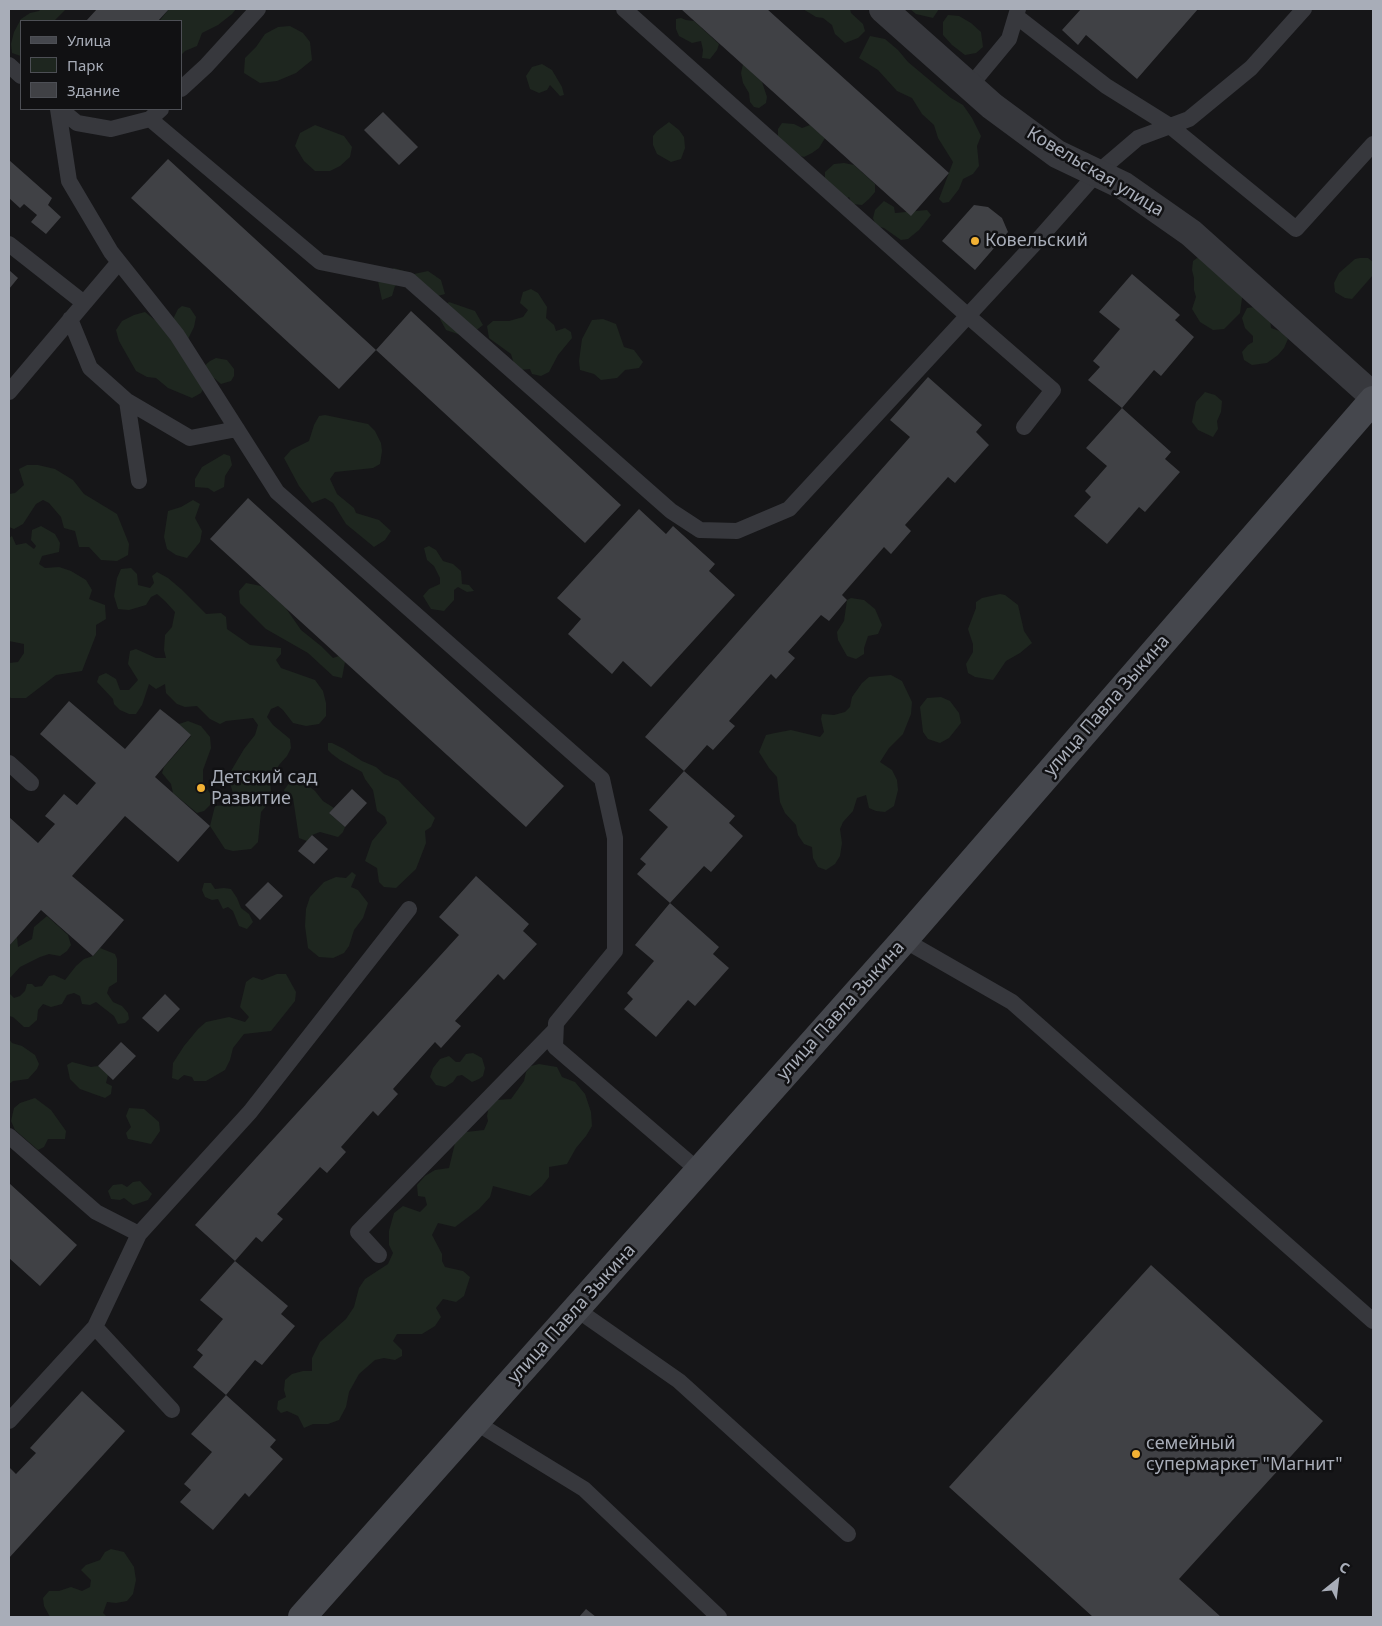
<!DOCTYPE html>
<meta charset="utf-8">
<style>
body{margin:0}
#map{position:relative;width:1382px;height:1626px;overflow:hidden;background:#161618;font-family:"Noto Sans",sans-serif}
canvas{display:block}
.frame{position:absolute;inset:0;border:10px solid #a8adb8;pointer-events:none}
.legend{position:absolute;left:20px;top:20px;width:162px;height:90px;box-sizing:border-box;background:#111113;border:1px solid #4d4f55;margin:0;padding:6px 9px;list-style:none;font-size:15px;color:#a8adb8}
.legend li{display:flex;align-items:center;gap:10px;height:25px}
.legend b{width:25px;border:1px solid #4d4f55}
.north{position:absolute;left:1312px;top:1556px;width:50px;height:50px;-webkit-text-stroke:4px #111113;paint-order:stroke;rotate:29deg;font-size:14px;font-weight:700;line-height:20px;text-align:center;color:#a8adb8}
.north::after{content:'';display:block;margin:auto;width:18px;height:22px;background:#a8adb8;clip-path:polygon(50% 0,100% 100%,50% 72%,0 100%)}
</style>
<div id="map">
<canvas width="1382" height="1626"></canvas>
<div class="frame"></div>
<ul class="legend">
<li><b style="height:6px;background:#45474d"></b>Улица</li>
<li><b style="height:14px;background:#1e261f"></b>Парк</li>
<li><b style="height:14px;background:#404145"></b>Здание</li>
</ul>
<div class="north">С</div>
</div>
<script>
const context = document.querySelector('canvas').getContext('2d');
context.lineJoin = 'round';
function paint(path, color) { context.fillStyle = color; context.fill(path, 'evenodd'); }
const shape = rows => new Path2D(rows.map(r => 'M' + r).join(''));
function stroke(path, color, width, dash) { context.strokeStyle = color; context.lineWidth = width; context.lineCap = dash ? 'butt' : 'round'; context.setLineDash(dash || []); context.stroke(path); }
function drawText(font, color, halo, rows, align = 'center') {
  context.font = font + ' "Noto Sans",sans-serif'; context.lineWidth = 5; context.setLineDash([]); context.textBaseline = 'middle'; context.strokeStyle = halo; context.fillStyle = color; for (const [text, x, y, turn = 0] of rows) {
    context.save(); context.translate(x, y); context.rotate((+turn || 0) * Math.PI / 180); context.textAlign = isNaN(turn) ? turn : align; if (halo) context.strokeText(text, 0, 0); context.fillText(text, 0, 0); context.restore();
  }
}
const green = shape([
 [41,9,66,9,54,21,21,21,21,56,12,53,11,44,14,32,21,19,30,13,39,11],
 [169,9,236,9,232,14,218,25,202,33,197,46,185,51,181,55,181,21,160,21,161,19],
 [803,9,850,9,851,13,863,24,865,31,858,38,845,43,835,34,832,25,823,18,816,17],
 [910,9,939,9,933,18,916,14],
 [948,15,959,16,971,23,981,32,983,47,976,53,965,55,952,45,943,35,943,22],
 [681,18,686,20,694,21,719,44,717,50,710,59,702,58,703,50,701,41,692,43,679,36,676,29,676,19],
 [290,26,303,33,310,42,312,60,296,73,277,81,260,83,244,73,245,58,256,47,265,34,278,27],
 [870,36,885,39,898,50,908,62,951,98,963,105,972,118,981,136,977,146,979,166,973,174,963,179,959,189,949,202,943,203,939,199,953,162,938,138,934,125,922,114,912,98,897,91,878,70,859,58],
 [542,64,552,70,562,87,564,95,560,96,550,85,547,90,539,93,530,89,526,76,532,67],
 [743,64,762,82,767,97,766,103,759,108,754,107,750,102,749,93,743,83,741,73],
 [669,122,679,130,684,137,685,148,681,159,671,162,657,154,653,145,653,136,657,131],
 [782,123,794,124,802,128,810,125,825,138,819,148,812,153,804,157,795,154,778,139,778,129],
 [315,125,344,136,352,147,350,157,340,166,330,171,315,171,304,161,295,146,300,133],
 [844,163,854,165,875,184,875,192,869,199,862,205,852,204,849,197,844,200,825,182,825,172,834,164],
 [884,201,894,207,895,213,927,210,931,215,919,230,908,239,901,240,884,228,876,226,873,218,875,210],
 [1200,256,1243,291,1240,313,1224,329,1213,330,1200,322,1192,309,1196,297,1194,290,1194,278,1192,270,1193,261],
 [1360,258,1368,258,1373,262,1373,275,1352,299,1345,298,1335,292,1334,283,1339,273,1355,259],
 [394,268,414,274,428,271,441,280,445,294,434,297,404,280,395,286,392,296,382,300,378,281,383,275],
 [531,289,538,293,547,307,546,318,554,325,556,331,565,328,571,332,572,338,558,355,549,372,541,376,532,374,530,369,519,370,514,364,511,354,489,338,487,326,493,321,509,321,523,317,528,310,520,303,523,292],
 [449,302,475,311,483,325,470,335,461,335,446,330,440,319,440,308],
 [182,306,190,308,196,317,194,327,189,337,187,344,203,367,210,361,216,358,227,360,234,369,234,376,231,381,221,384,214,378,207,382,201,393,192,398,168,388,156,378,147,377,136,371,119,341,116,330,122,321,134,315,145,312,156,321,173,319,178,309],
 [1255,307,1270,319,1271,328,1282,332,1288,339,1284,348,1278,355,1267,363,1252,365,1244,360,1242,352,1248,345,1253,342,1253,336,1245,328,1242,318,1247,308],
 [603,319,616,324,624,347,634,350,643,362,639,368,625,370,617,378,601,380,594,374,580,370,579,361,582,339,592,320],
 [1205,392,1215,395,1222,401,1221,412,1217,421,1218,429,1213,437,1198,430,1192,422,1196,402],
 [325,415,368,424,375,431,381,443,382,451,380,464,373,468,335,472,330,479,337,494,354,508,356,513,379,520,391,531,385,540,374,547,346,524,333,503,325,498,312,503,299,486,284,458,291,450,309,441,314,425,319,416],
 [224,454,230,456,232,465,225,476,224,487,214,492,208,488,195,487,195,479,202,467],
 [27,465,38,465,55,469,73,480,84,494,117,514,129,544,128,555,117,561,101,560,89,547,79,547,75,531,64,528,61,517,49,503,43,500,36,504,23,524,14,529,9,527,9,494,15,493,24,485,19,469],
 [193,500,200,504,195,518,202,531,200,542,187,558,176,555,167,549,164,537,168,511,181,507],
 [41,526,55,534,60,543,59,552,42,556,39,564,45,568,59,567,71,571,86,580,92,590,89,599,105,605,106,619,96,625,96,635,82,671,56,675,26,698,11,698,9,697,9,663,18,662,24,653,24,644,9,641,9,538,12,536,16,545,26,543,34,549,36,546,31,540,32,530],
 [429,546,436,550,443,561,453,564,461,571,462,584,469,585,474,591,467,592,458,587,454,590,454,600,444,611,431,609,423,596,429,589,440,584,440,578,434,566,427,560,424,548],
 [131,568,137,574,138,585,150,588,154,583,152,576,157,572,168,578,181,589,206,614,221,613,226,617,227,629,250,645,281,648,281,654,276,660,281,668,315,680,323,691,326,703,326,716,319,724,306,726,293,723,283,710,278,706,271,709,267,717,273,725,290,739,291,748,287,756,279,765,270,781,271,792,278,796,276,803,268,804,261,812,258,842,251,849,233,851,225,849,210,826,215,806,227,805,234,797,228,776,244,749,255,735,258,725,253,718,226,721,220,724,210,719,197,706,185,707,177,704,166,693,165,684,156,689,149,684,142,705,136,714,129,714,120,710,114,704,113,699,97,682,99,676,106,673,116,679,120,690,129,690,138,680,128,664,130,651,136,649,156,658,166,658,164,650,165,635,172,627,175,612,165,601,157,594,151,597,146,605,129,610,118,609,114,596,117,578,121,569],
 [246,583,261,586,285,607,301,630,321,646,333,658,339,656,345,662,342,678,333,676,308,653,266,629,240,603,239,591],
 [1000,594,1005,595,1018,605,1024,631,1032,643,1020,653,1006,661,993,680,975,677,968,673,966,664,973,652,973,644,968,629,976,608,976,602,982,598],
 [851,598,864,600,875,609,882,625,878,634,868,636,864,648,864,654,856,659,847,656,838,640,837,632,844,621,847,600],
 [891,675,902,681,912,702,911,714,903,734,889,748,880,762,892,770,897,780,898,790,894,806,885,812,876,811,869,808,866,795,857,798,853,811,843,822,840,829,842,843,840,856,835,864,826,870,818,867,813,858,812,847,804,844,798,835,796,825,785,813,780,802,777,777,769,768,759,752,766,735,775,733,791,730,820,737,824,732,821,719,822,714,834,715,845,712,850,707,852,697,862,683,869,677],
 [941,697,950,701,959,713,961,723,949,738,940,743,928,739,923,732,920,707,927,698],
 [188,721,201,726,210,737,211,748,203,770,203,783,212,796,212,803,204,811,197,813,173,793,171,784,162,773,164,767,191,736,179,724],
 [328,743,332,743,344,749,362,761,376,767,384,774,398,780,435,818,431,827,425,831,426,843,416,869,396,888,384,887,379,882,377,868,365,861,372,841,387,823,385,817,377,811,373,790,365,779,362,772,340,760,332,754,328,750],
 [290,782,305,783,315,791,323,801,334,808,329,813,345,827,343,832,338,837,320,832,312,835,307,841,299,838,293,798,286,797,284,790],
 [352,872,356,875,351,887,358,890,368,903,363,918,354,930,349,946,344,953,333,958,319,957,308,948,305,926,306,909,310,897,324,882,336,877,346,878],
 [204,883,211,883,215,889,224,888,231,889,237,898,241,908,249,914,253,922,247,929,239,926,233,911,228,907,223,909,218,899,212,900,205,897,202,890],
 [47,916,68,935,71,945,67,951,60,956,49,954,40,957,20,967,9,979,9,946,17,937,18,947,32,939,34,927],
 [100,948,115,954,117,959,117,982,109,987,107,993,113,1002,122,1006,128,1013,129,1019,125,1023,118,1024,114,1016,96,1002,90,1005,82,1004,80,996,74,993,67,995,62,1004,51,1007,43,1004,38,1010,37,1020,29,1027,24,1027,13,1017,9,1016,9,993,14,998,20,996,25,991,27,984,32,984,35,987,42,986,49,976,54,975,65,980,76,966,84,959,93,956],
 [277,974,286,974,296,992,295,1001,271,1031,244,1034,233,1048,230,1060,225,1070,206,1081,194,1081,192,1077,184,1075,178,1080,172,1078,173,1063,184,1046,198,1029,206,1022,229,1017,245,1022,249,1017,240,1007,246,982,253,977,262,980],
 [9,1039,12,1043,22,1046,35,1055,39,1064,37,1069,28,1079,13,1081,9,1084],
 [473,1053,482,1058,485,1068,483,1076,479,1079,472,1082,462,1075,457,1076,453,1082,445,1087,436,1085,430,1077,433,1068,440,1059,449,1056,456,1062,460,1062,466,1054],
 [72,1062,91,1067,98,1066,108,1075,106,1083,112,1086,111,1094,105,1098,80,1089,70,1079,67,1065],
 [539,1064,557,1067,562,1077,575,1082,585,1094,591,1112,592,1126,586,1136,576,1148,567,1164,549,1167,549,1177,542,1186,530,1196,493,1186,490,1197,479,1209,455,1227,438,1223,432,1235,442,1254,442,1261,445,1267,463,1271,470,1277,464,1296,456,1302,443,1299,436,1308,441,1317,435,1326,422,1334,397,1334,393,1341,402,1350,402,1356,395,1360,384,1358,375,1360,359,1374,349,1392,346,1407,339,1420,328,1424,313,1424,304,1428,298,1416,287,1411,281,1413,277,1409,278,1401,286,1397,284,1390,285,1380,292,1374,303,1371,312,1371,312,1358,320,1342,346,1319,354,1307,359,1288,365,1279,388,1264,393,1253,389,1245,389,1231,394,1213,403,1206,420,1212,427,1205,425,1197,418,1196,417,1185,425,1176,435,1170,449,1168,456,1139,466,1132,484,1130,488,1121,487,1116,489,1106,497,1100,511,1099,524,1081,526,1072,531,1066],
 [35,1098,51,1110,66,1131,65,1139,48,1139,44,1147,38,1150,15,1130,11,1121,14,1108,20,1103],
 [129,1108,144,1109,159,1122,160,1131,151,1144,128,1139,126,1133,131,1127,126,1116],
 [140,1181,152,1194,148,1200,133,1205,124,1198,120,1200,111,1199,108,1191,113,1185,122,1184,127,1187,133,1182],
 [111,1549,124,1552,134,1567,136,1580,133,1594,127,1601,116,1603,107,1602,103,1613,107,1617,50,1617,44,1606,43,1598,49,1591,59,1591,71,1587,82,1591,90,1587,91,1580,81,1570,86,1565,100,1560,105,1552]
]);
const building = shape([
 [97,9,169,9,158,21,86,21],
 [681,9,767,9,949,173,911,216],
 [1081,9,1198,9,1137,79,1086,35,1078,45,1062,30],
 [383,112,418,147,399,165,364,130],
 [168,159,376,350,411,311,621,505,585,543,376,350,339,389,131,198],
 [9,160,52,198,48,205,61,217,46,234,31,222,37,215,24,204,20,208,9,198],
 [974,205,988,207,1002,218,1008,232,975,270,942,241],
 [9,270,18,278,9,289],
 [1132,274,1180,315,1175,320,1194,337,1161,376,1154,370,1122,408,1088,380,1100,367,1093,361,1120,329,1099,312],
 [928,377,982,425,976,432,989,445,955,483,948,477,905,525,911,531,891,554,884,547,842,595,847,600,829,621,821,615,788,652,795,658,776,679,771,674,729,721,735,726,713,750,707,745,684,771,735,816,729,823,743,836,711,872,704,866,670,903,719,947,713,954,729,968,695,1006,688,1000,656,1037,624,1009,633,999,627,993,654,961,635,945,670,903,637,874,646,864,640,859,668,827,649,810,684,771,645,737,910,437,890,420],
 [1122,408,1171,452,1165,459,1180,472,1145,512,1139,507,1107,544,1074,516,1091,497,1085,491,1107,466,1086,448],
 [248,498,564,786,526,827,210,539],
 [639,509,666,534,673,526,715,564,709,571,735,595,651,687,623,661,612,674,568,634,581,619,557,598],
 [69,701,125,749,160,709,179,724,191,735,155,777,210,826,178,862,125,816,72,876,124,920,93,956,41,910,9,946,9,817,38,843,55,824,45,816,64,794,77,805,96,783,40,734],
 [352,789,367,803,345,827,329,813],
 [312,835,328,849,314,864,298,851],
 [476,876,529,924,523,931,537,944,504,980,498,974,455,1021,461,1026,441,1048,435,1042,393,1089,398,1094,378,1116,373,1111,341,1147,346,1152,327,1173,320,1167,277,1214,283,1219,262,1242,256,1237,235,1261,288,1306,281,1314,295,1326,262,1365,255,1360,226,1395,276,1440,270,1447,283,1459,249,1497,245,1493,213,1530,180,1502,191,1490,184,1484,212,1452,191,1434,226,1395,193,1367,203,1355,197,1350,223,1319,200,1300,235,1261,195,1225,459,935,439,917],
 [268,882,283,896,260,920,245,905],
 [165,994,180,1009,158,1032,142,1018],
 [121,1042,136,1056,113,1080,98,1066],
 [9,1183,77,1245,40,1286,9,1258],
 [1151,1265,1323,1421,1179,1579,1221,1617,1093,1617,949,1487],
 [82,1391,125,1431,9,1558,9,1467,16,1474,36,1453,30,1448],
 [586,1609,596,1617,579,1617]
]);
const service = shape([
 [624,9,968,316,1053,390,1024,427],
 [1016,16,1106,86,1170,126,1296,229,1373,144],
 [9,65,21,76],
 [970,86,1009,39,1018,9],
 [181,89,206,66,258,9],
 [58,109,69,181,111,252,177,335,277,492,602,779,615,838,615,951,556,1023,555,1047,699,1171],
 [60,109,77,123,111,129,150,119,320,262,409,280,671,511,700,530,737,531,789,509,1037,241,1097,173,1138,138,1189,119,1251,68,1304,9],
 [150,119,161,109],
 [9,244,84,303],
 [70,319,90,368,127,401,190,438,237,429],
 [9,392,119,262],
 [127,401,139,481],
 [9,763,31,783],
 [904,940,1012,1002,1373,1321],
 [9,1136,96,1212,139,1234],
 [379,1255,358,1232,555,1030],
 [576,1309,679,1381,848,1534],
 [95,1327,172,1410],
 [9,1421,95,1327,139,1234,250,1112,409,909],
 [475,1422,584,1489,719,1617]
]);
const minor = shape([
 [883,9,992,106,1057,154,1124,186,1191,233,1373,396]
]);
const secondary = shape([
 [302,1617,904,940,1373,400]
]);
const markers = [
 [975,241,5,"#f2b134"],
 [201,788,5,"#f2b134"],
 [1136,1454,5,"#f2b134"]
];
const streetNames = [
 ["Ковельская улица",1095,172,31],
 ["улица Павла Зыкина",1107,706,-49],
 ["улица Павла Зыкина",841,1011,-48],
 ["улица Павла Зыкина",572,1314,-48]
];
const poiNames = [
 ["Ковельский",985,241],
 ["Детский сад",211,778],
 ["Развитие",211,799],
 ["семейный",1146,1444],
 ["супермаркет \"Магнит\"",1146,1465]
];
paint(green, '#1e261f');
paint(building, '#404145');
stroke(service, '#37383d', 16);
stroke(minor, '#37383d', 28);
stroke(secondary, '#45474d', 28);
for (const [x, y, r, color] of markers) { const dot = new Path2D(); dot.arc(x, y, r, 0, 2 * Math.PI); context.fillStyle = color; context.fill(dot); stroke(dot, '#111113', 2); }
drawText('18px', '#a8adb8', '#111113', streetNames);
drawText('18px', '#a8adb8', '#111113', poiNames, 'left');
</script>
